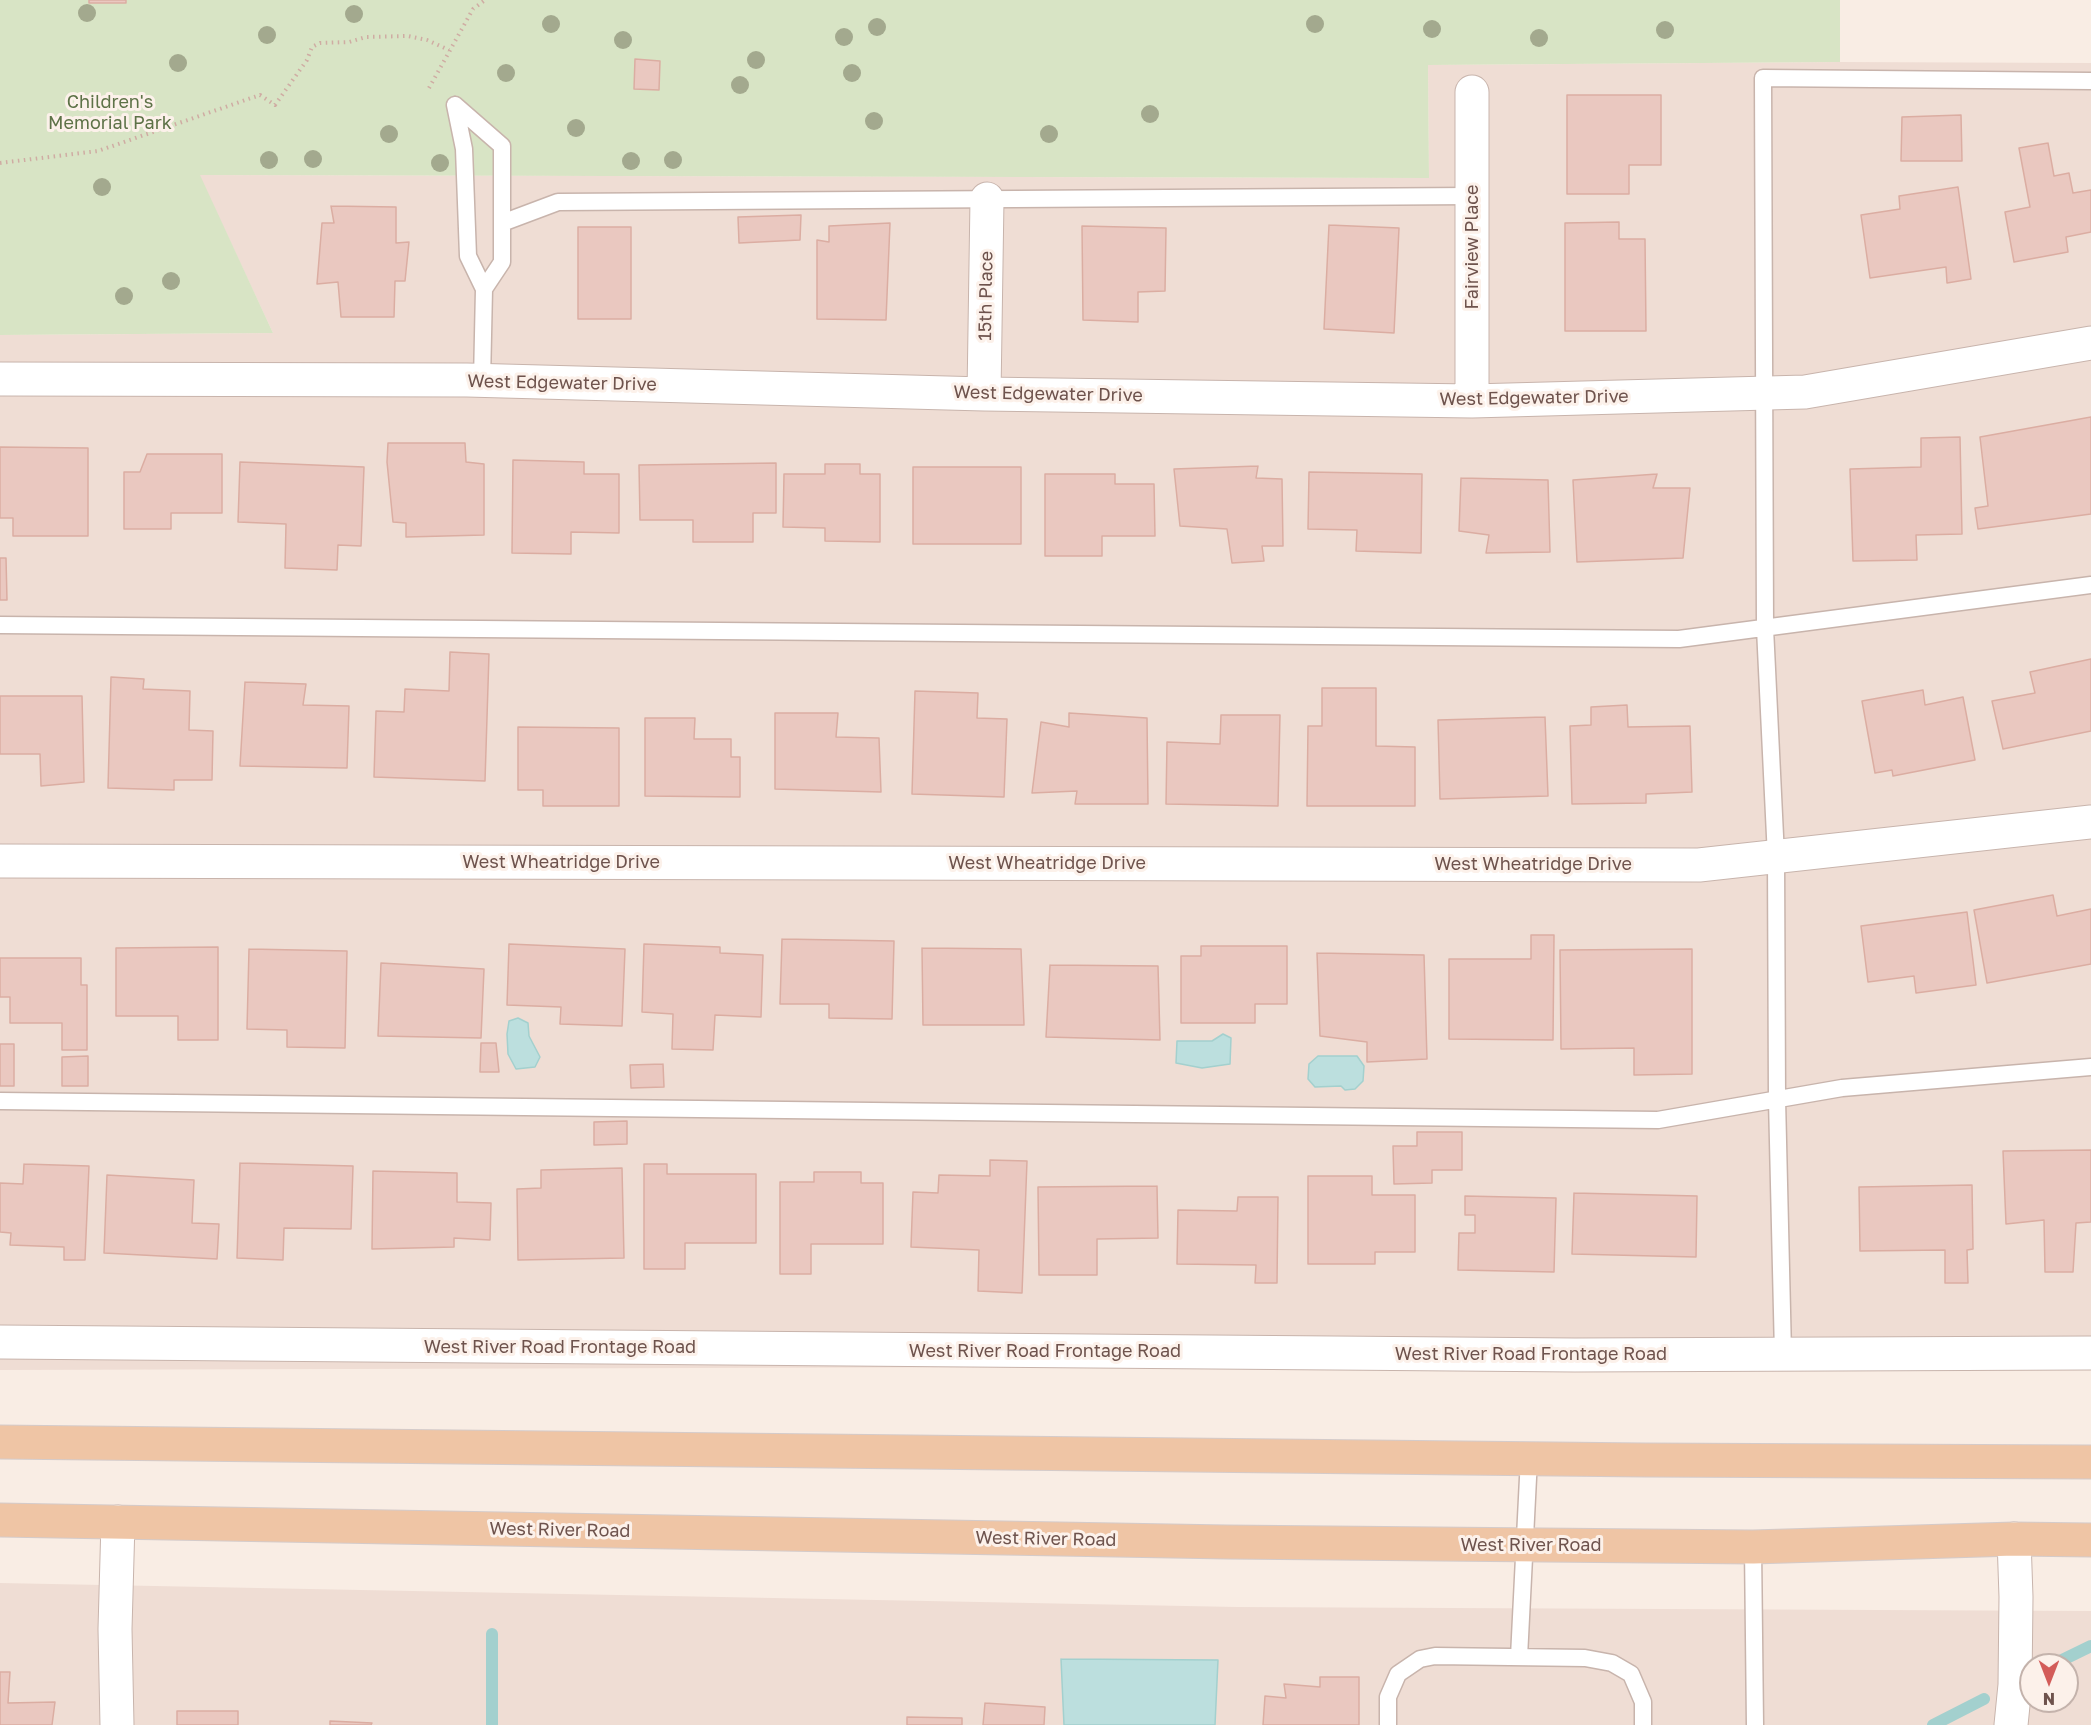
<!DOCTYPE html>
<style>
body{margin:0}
#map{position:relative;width:2091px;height:1725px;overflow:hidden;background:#f9ede4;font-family:"Golos Text",sans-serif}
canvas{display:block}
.north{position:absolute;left:2019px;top:1653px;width:60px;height:60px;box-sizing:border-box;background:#fcf1ea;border:2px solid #c3b2ab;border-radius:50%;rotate:180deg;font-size:16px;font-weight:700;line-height:24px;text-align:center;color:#6e534d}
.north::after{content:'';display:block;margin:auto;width:21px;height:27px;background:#d35c59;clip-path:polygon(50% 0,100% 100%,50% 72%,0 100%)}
</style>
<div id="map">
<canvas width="2091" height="1725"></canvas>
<div class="north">N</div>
</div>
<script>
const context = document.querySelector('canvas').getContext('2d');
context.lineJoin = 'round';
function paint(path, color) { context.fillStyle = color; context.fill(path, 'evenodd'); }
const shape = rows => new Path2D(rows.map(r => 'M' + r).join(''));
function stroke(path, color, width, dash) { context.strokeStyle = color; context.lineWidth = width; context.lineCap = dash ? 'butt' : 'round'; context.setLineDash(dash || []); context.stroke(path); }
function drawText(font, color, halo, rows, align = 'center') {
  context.font = font + ' "Golos Text",sans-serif'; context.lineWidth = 6; context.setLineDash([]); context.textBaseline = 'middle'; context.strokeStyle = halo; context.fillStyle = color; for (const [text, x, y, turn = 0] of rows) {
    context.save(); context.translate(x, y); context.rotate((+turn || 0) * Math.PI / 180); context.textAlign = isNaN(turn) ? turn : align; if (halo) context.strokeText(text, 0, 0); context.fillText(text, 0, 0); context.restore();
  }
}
const residential = shape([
 [1840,62,2091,63,2091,1364,0,1370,0,335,273,333,199,175,1429,178,1428,65],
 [0,1583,1237,1607,2091,1611,2091,1725,0,1725],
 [2031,1665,2067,1665,2067,1701,2031,1701]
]);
const green = shape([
 [0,0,1840,0,1840,62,1428,65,1429,178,200,175,273,333,0,335]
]);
const water = shape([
 [518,1018,528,1023,529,1036,540,1057,535,1067,516,1069,508,1054,507,1034,509,1021,518,1018],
 [1223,1034,1231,1038,1230,1064,1202,1068,1176,1063,1177,1041,1212,1041,1223,1034],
 [1318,1056,1357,1056,1364,1066,1363,1081,1355,1089,1345,1090,1341,1086,1315,1087,1308,1079,1309,1064,1318,1056],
 [1061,1659,1218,1660,1215,1725,1064,1725,1061,1659]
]);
const stream = shape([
 [2052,1665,2091,1646],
 [492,1725,492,1634],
 [1933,1725,1984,1699]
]);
const building = shape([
 [89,0,126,0,126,3,89,3,89,0],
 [635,59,660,61,659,90,634,89,635,59],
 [1567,95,1661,95,1661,165,1629,165,1629,194,1567,194,1567,95],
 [1961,115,1962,161,1901,161,1902,117,1961,115],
 [2048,143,2054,176,2069,173,2073,193,2091,190,2091,232,2066,237,2068,252,2014,262,2005,212,2030,207,2019,148,2048,143],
 [1958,187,1971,279,1947,283,1946,267,1870,278,1861,215,1900,209,1899,196,1958,187],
 [331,206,396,207,396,243,409,242,405,281,395,281,394,317,341,317,338,282,317,284,322,223,334,223,331,206],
 [801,215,800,240,739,243,738,217,801,215],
 [1619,222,1619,239,1645,239,1646,331,1565,331,1565,223,1619,222],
 [890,223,886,320,817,319,817,240,829,242,829,226,890,223],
 [1329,225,1399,228,1394,333,1324,329,1329,225],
 [1082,226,1166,228,1165,291,1138,292,1138,322,1083,320,1082,226],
 [578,227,631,227,631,319,578,319,578,227],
 [2091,417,2091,514,1978,529,1975,508,1988,506,1980,437,2091,417],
 [1960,437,1962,534,1916,535,1917,560,1853,561,1850,469,1921,467,1921,438,1960,437],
 [388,443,465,443,466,462,484,464,484,535,406,537,406,523,393,522,387,462,388,443],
 [0,447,88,448,88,536,13,536,13,518,0,518,0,447],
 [147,454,222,454,222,513,171,513,171,529,124,529,124,472,140,472,147,454],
 [513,460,584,462,584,474,619,474,619,533,571,532,571,554,512,553,513,460],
 [240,462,364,467,361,546,338,545,337,570,285,568,286,524,238,522,240,462],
 [776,463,776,513,753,513,753,542,693,542,693,520,640,520,639,465,776,463],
 [825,464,860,464,860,474,880,474,880,542,825,541,825,528,783,527,784,474,825,474,825,464],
 [1258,466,1256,478,1282,479,1283,546,1262,546,1264,561,1232,563,1227,529,1180,526,1174,469,1258,466],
 [913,467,1021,467,1021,544,913,544,913,467],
 [1309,472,1422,474,1421,553,1356,551,1357,530,1308,529,1309,472],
 [1045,474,1115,474,1115,484,1154,484,1155,536,1102,536,1102,556,1045,556,1045,474],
 [1657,474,1653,488,1690,488,1683,558,1577,562,1573,480,1657,474],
 [1461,478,1548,480,1550,552,1486,553,1489,535,1459,531,1461,478],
 [0,558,6,558,7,600,0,600,0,558],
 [450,652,489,654,485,781,374,777,376,711,404,712,405,689,449,691,450,652],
 [2091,659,2091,731,2003,749,1992,701,2035,693,2030,672,2091,659],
 [111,677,144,679,143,689,190,691,189,730,213,731,212,780,174,780,174,790,108,788,111,677],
 [245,682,306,684,303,705,349,706,347,768,240,766,245,682],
 [1322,688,1376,688,1376,746,1415,747,1415,806,1307,806,1308,726,1322,726,1322,688],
 [1923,690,1925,705,1963,697,1975,760,1893,776,1892,770,1875,773,1862,701,1923,690],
 [915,691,978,693,977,718,1007,719,1004,797,912,794,915,691],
 [0,696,82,696,84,782,41,786,40,754,0,754,0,696],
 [1627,705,1628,727,1690,726,1692,792,1646,794,1646,803,1572,804,1570,726,1591,725,1591,707,1627,705],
 [775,713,838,713,836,737,879,738,881,792,775,789,775,713],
 [1069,713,1147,718,1148,804,1075,804,1077,791,1032,793,1041,722,1069,727,1069,713],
 [1221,715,1280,715,1278,806,1166,804,1167,742,1220,744,1221,715],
 [1545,717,1548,796,1440,799,1438,720,1545,717],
 [645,718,695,718,694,739,731,739,731,757,740,757,740,797,645,796,645,718],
 [518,727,619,728,619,806,543,806,543,790,518,790,518,727],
 [2053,895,2057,916,2091,909,2091,964,1987,983,1974,910,2053,895],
 [1967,912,1976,985,1916,993,1914,976,1868,982,1861,926,1967,912],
 [1531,935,1554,935,1553,1040,1449,1039,1449,959,1531,959,1531,935],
 [782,939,894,941,892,1019,829,1018,829,1004,780,1004,782,939],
 [509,944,625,949,622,1026,560,1024,561,1007,507,1005,509,944],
 [644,944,720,947,720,953,763,955,761,1017,715,1015,713,1050,672,1049,673,1014,642,1012,644,944],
 [1201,946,1287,946,1287,1004,1255,1004,1255,1023,1181,1023,1181,956,1201,956,1201,946],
 [218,947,218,1040,178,1040,178,1016,116,1016,116,948,218,947],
 [922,948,1021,949,1024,1025,923,1025,922,948],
 [249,949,347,951,345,1048,287,1047,287,1030,247,1029,249,949],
 [1692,949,1692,1074,1634,1075,1634,1048,1561,1049,1560,950,1692,949],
 [1317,953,1424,955,1427,1059,1367,1062,1367,1042,1320,1036,1317,953],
 [0,958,81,958,81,985,87,985,87,1050,62,1050,62,1023,10,1023,10,997,0,997,0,958],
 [381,963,484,969,481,1038,378,1036,381,963],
 [1050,965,1158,966,1160,1040,1046,1037,1050,965],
 [481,1043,496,1043,499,1072,480,1072,481,1043],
 [0,1044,14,1044,14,1086,0,1086,0,1044],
 [88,1056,88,1086,62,1086,62,1057,88,1056],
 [663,1064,664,1087,631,1088,630,1065,663,1064],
 [627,1121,627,1144,594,1145,594,1122,627,1121],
 [1417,1132,1462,1132,1462,1170,1432,1170,1432,1183,1394,1184,1393,1146,1417,1146,1417,1132],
 [2091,1150,2091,1222,2076,1223,2073,1272,2045,1272,2044,1220,2006,1224,2003,1151,2091,1150],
 [990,1160,1027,1161,1022,1293,978,1291,979,1250,911,1247,913,1192,938,1193,939,1175,990,1176,990,1160],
 [240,1163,353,1166,351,1229,284,1228,283,1260,237,1258,240,1163],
 [24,1164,89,1166,85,1260,64,1260,64,1247,10,1245,11,1233,0,1232,0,1183,23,1184,24,1164],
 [644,1164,667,1164,667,1174,756,1174,756,1243,685,1243,685,1269,644,1269,644,1164],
 [622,1168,624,1258,518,1260,517,1189,541,1188,541,1170,622,1168],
 [373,1171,457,1173,457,1202,491,1203,490,1240,454,1238,454,1247,372,1249,373,1171],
 [814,1172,861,1172,861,1183,883,1183,883,1244,811,1244,811,1274,780,1274,780,1182,814,1182,814,1172],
 [107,1175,194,1180,192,1223,219,1224,217,1259,104,1253,107,1175],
 [1308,1176,1372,1176,1372,1195,1415,1195,1415,1252,1375,1252,1375,1264,1308,1264,1308,1176],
 [1972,1185,1973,1249,1967,1250,1968,1283,1945,1283,1945,1250,1860,1251,1859,1187,1972,1185],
 [1157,1186,1158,1238,1097,1239,1097,1275,1039,1275,1038,1187,1157,1186],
 [1574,1193,1697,1196,1696,1257,1572,1254,1574,1193],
 [1465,1196,1556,1198,1554,1272,1458,1270,1459,1233,1475,1233,1475,1215,1465,1215,1465,1196],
 [1238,1197,1278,1197,1277,1283,1255,1283,1256,1265,1177,1264,1178,1210,1237,1211,1238,1197],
 [0,1672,10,1672,8,1703,55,1702,52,1725,0,1725,0,1672],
 [1320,1677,1359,1677,1359,1725,1263,1725,1265,1696,1286,1698,1284,1684,1320,1687,1320,1677],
 [985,1703,1045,1707,1044,1725,983,1725,985,1703],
 [177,1711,238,1711,238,1725,177,1725,177,1711],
 [907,1717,962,1718,962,1725,907,1725,907,1717],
 [330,1721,372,1723,371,1725,330,1725,330,1721]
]);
const path = shape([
 [429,88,473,9,485,0],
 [0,163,98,151,260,95,275,105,307,60,312,47,320,43,349,42,366,37,408,36,427,40,449,50]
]);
const service = shape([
 [455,105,502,146,502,262,484,289,468,256,464,149,455,105],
 [502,223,558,202,1472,196],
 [482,381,484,289],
 [0,625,1679,639,2091,585],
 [0,1101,1658,1120,1842,1088,2091,1067],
 [1783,1354,1777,1099,1776,857,1765,628,1763,78,2091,81],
 [1753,1547,1755,1725],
 [1519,1657,1529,1458],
 [1388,1725,1388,1697,1398,1674,1420,1659,1435,1656,1585,1658,1612,1663,1631,1674,1643,1702,1643,1725]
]);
const minor = shape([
 [1472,92,1472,401],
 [0,379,467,380,984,394,1472,401,1805,392,2091,343],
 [984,394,987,199],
 [0,861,1699,865,2091,822],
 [0,1342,1575,1355,2091,1353],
 [117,1725,115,1629,118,1522],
 [2011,1725,2015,1685,2016,1597,2014,1539]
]);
const primary = shape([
 [0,1442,1645,1460,2091,1462],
 [0,1520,1227,1542,1753,1547,2014,1539,2091,1540]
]);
const trees = [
 [87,13],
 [354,14],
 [551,24],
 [1315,24],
 [877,27],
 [1432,29],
 [1665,30],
 [267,35],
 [844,37],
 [1539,38],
 [623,40],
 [756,60],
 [178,63],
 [506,73],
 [852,73],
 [740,85],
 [1150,114],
 [874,121],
 [576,128],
 [389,134],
 [1049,134],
 [313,159],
 [269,160],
 [673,160],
 [631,161],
 [440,163],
 [102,187],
 [171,281],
 [124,296]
];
const parkNames = [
 ["Children's",110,102],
 ["Memorial Park",110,123]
];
const streetNames = [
 ["Fairview Place",1472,247,-90],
 ["15th Place",986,296,-89],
 ["West Edgewater Drive",562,383,1],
 ["West Edgewater Drive",1048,394,1],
 ["West Edgewater Drive",1534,398,-1],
 ["West Wheatridge Drive",561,862],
 ["West Wheatridge Drive",1047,863],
 ["West Wheatridge Drive",1533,864],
 ["West River Road Frontage Road",560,1347],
 ["West River Road Frontage Road",1045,1351],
 ["West River Road Frontage Road",1531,1354],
 ["West River Road",560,1530,1],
 ["West River Road",1046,1539,1],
 ["West River Road",1531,1545]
];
paint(residential, '#efddd4');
paint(green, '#d8e4c5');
paint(water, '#bcdfde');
stroke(water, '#a3d0ce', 1.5);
stroke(stream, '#a3d0ce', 12);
paint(building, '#eac8c0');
stroke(building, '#dbada2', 1.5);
stroke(service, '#c8b4ac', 19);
stroke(minor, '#c8b4ac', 35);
stroke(primary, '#d4cbca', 35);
stroke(path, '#cfaca3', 4, [1.5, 4.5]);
stroke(service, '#fff', 16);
stroke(minor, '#fff', 33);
stroke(primary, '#efc5a5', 33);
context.fillStyle = '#a3a98e';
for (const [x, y] of trees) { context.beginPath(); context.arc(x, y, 9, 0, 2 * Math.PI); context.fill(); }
drawText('18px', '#5d7247', '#fcf1ea', parkNames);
drawText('18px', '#6e534d', '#fcf1ea', streetNames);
</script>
